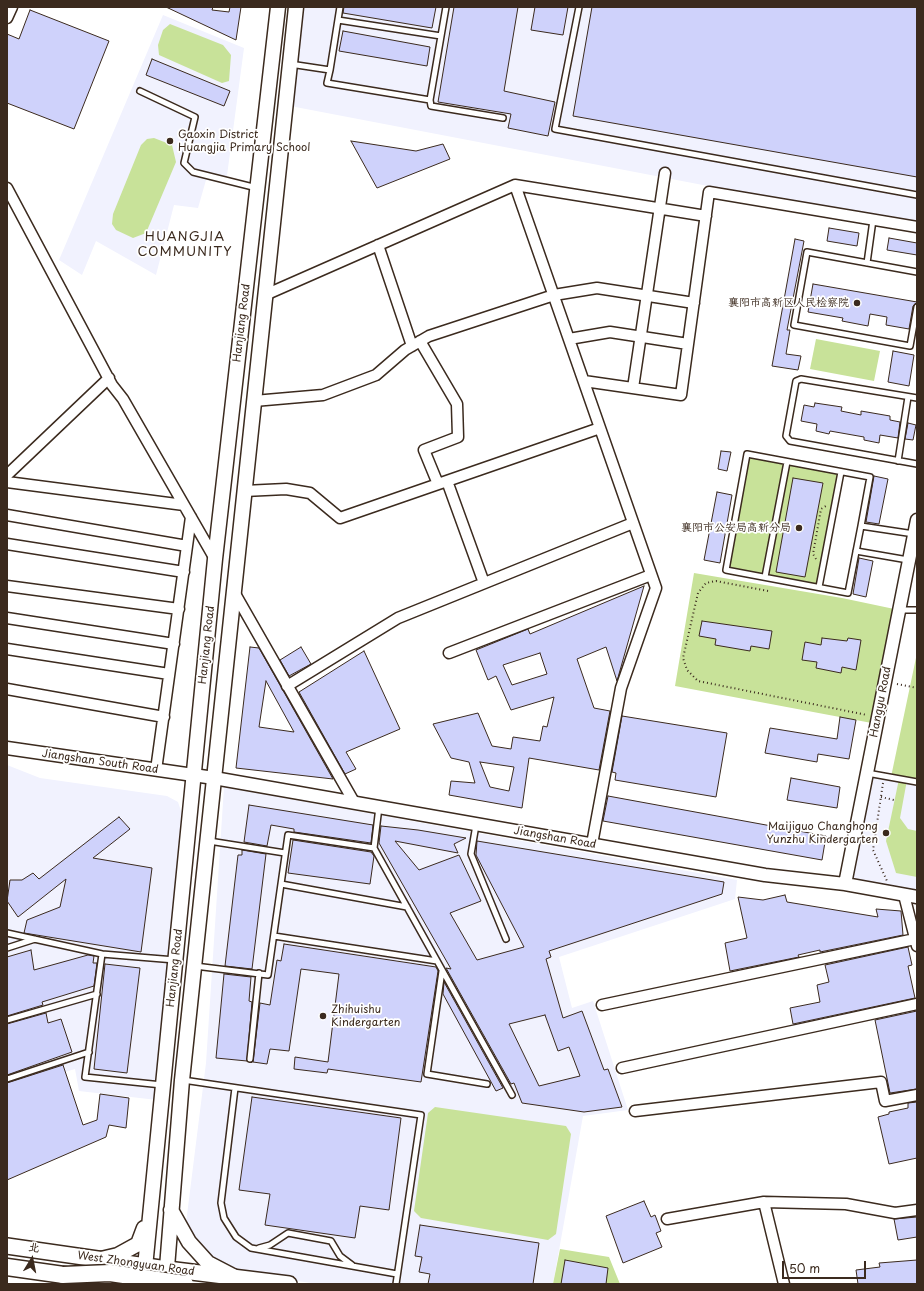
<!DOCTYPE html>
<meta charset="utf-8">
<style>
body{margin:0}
#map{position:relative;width:924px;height:1291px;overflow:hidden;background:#fff;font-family:"Playpen Sans","LXGW WenKai TC",sans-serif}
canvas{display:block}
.frame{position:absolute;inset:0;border:8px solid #3b2a1e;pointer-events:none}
.north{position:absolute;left:12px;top:1239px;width:40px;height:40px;-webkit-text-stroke:3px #fff;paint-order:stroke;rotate:10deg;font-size:11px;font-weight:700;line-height:16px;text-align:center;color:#3b2a1e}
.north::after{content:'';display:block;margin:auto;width:14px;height:18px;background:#3b2a1e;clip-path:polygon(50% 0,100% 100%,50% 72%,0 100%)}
.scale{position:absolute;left:782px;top:1261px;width:84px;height:18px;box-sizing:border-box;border:2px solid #3b2a1e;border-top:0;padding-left:5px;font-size:12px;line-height:14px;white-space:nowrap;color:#3b2a1e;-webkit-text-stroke:3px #fff;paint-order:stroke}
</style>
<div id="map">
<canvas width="924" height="1291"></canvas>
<div class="frame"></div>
<div class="north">北</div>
<div class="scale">50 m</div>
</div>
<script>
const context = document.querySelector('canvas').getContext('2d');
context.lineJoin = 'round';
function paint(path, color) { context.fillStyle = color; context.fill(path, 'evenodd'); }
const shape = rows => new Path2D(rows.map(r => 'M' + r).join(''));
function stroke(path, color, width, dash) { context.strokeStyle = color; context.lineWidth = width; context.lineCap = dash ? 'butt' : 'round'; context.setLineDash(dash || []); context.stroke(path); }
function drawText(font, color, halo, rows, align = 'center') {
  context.font = font + ' "Playpen Sans","LXGW WenKai TC",sans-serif'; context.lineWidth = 3.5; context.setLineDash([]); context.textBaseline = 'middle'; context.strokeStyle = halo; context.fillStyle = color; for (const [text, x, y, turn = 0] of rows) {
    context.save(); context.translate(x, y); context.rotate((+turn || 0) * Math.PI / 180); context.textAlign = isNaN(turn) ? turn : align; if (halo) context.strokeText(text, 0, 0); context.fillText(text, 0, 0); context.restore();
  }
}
const built = shape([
 [299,7,917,7,917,226,285,105],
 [163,15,244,48,226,183,206,180,198,208,174,205,156,275,96,241,82,275,59,260],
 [7,765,40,778,167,796,178,802,183,817,157,1100,79,1091,75,1069,7,1089],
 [867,773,917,782,917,897,845,884],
 [224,787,737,880,735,899,559,957,572,1008,593,1001,628,1110,583,1116,553,1284,318,1284,242,1273,230,1269,208,1254,186,1223,206,1063]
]);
const green = shape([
 [170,24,223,45,231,55,229,81,222,83,159,55,158,45,163,30],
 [154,138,172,145,176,162,146,233,133,238,116,230,112,224,113,214,141,145,147,139],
 [816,339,880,351,874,381,810,369],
 [747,454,841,472,819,587,726,570],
 [694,573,842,598,899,610,877,724,675,686],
 [917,653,917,782,907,780,900,818,908,829,917,831,917,877,896,873,886,841,899,779,891,777],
 [435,1107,566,1126,571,1134,556,1234,548,1240,421,1218,414,1211,428,1113],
 [560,1249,609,1257,620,1284,553,1284]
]);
const building = shape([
 [166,7,213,7,212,10,229,12,230,7,241,7,236,40,166,7],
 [344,7,436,7,432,28,343,13,344,7],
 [454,7,518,7,504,91,555,102,548,136,508,128,511,114,438,102,454,7],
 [535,7,568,7,563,35,531,30,535,7],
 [592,7,917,7,917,177,573,116,592,7],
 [30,10,109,41,74,129,7,103,7,34,19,39,30,10],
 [343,31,430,47,427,66,339,51,343,31],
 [152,59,230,91,224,106,146,75,152,59],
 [351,141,416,151,443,144,450,159,377,188,351,141],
 [829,228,859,233,857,246,827,241,829,228],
 [889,238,917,243,917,255,887,250,889,238],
 [795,239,804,241,787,330,790,330,786,354,801,356,798,370,772,366,795,239],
 [813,284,917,302,913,306,909,329,886,325,887,317,870,314,868,326,842,321,843,318,808,312,813,284],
 [893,351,914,355,909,386,888,382,893,351],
 [815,403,842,407,841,411,861,415,861,411,890,416,890,420,900,422,898,438,880,435,879,443,864,440,864,437,830,431,829,434,816,431,817,424,801,421,804,405,814,407,815,403],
 [908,423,916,425,913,440,905,439,908,423],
 [721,451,731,452,727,471,718,469,721,451],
 [874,476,888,479,879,524,866,522,874,476],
 [793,478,823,483,805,577,776,572,793,478],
 [717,492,732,495,720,563,704,560,717,492],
 [859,558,873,561,866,597,853,594,859,558],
 [644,586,617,681,606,647,577,659,594,708,610,711,599,770,529,758,522,808,449,795,451,781,475,783,469,762,451,758,433,724,478,713,492,746,511,749,513,737,540,741,543,726,547,727,554,697,511,710,496,676,488,680,476,650,528,629,530,634,644,586],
 [540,653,547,674,512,685,503,665,540,653],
 [480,762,514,767,509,791,490,787,480,762],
 [702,621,772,631,769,649,751,646,750,651,715,645,716,639,699,636,702,621],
 [822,638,847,641,848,638,861,640,856,670,842,667,841,673,816,668,817,662,802,660,805,642,821,645,822,638],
 [250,647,259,648,333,779,236,768,250,647],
 [266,681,294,732,259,727,266,681],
 [301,647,311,664,289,676,280,660,301,647],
 [364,651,400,729,346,752,356,769,345,774,299,692,364,651],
 [622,716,727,733,716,797,615,780,616,773,612,772,622,716],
 [840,717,856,720,849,759,818,754,817,762,765,753,770,728,837,739,840,717],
 [791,778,840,787,837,808,787,800,791,778],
 [608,796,826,836,822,860,603,821,608,796],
 [249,805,373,825,371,843,294,832,294,829,271,825,267,846,244,842,249,805],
 [119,817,130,829,93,858,152,868,141,952,24,933,27,920,60,907,66,879,18,917,7,901,10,880,22,880,33,873,39,879,119,817],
 [381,826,418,830,466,838,454,844,458,853,395,841,419,870,459,855,481,901,450,913,477,960,524,947,476,855,477,841,724,882,722,894,549,951,551,957,546,959,563,1018,582,1011,604,1070,608,1069,622,1107,584,1112,522,1103,514,1083,511,1084,446,968,451,969,379,843,381,826],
 [545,1015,558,1051,569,1047,580,1076,539,1086,509,1024,545,1015],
 [293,840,371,852,374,856,370,884,288,873,293,840],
 [242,850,266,854,252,969,225,966,238,855,242,855,242,850],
 [785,895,787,902,878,917,876,909,901,911,903,935,820,952,820,950,798,955,799,957,730,971,725,943,747,938,738,897,763,900,785,895],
 [284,944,436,967,438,971,421,1082,328,1069,327,1073,294,1069,295,1057,328,1062,339,974,301,969,289,1051,270,1049,267,1064,253,1062,260,1003,270,1005,277,960,281,961,284,944],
 [908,947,912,965,908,966,915,998,793,1024,790,1008,820,1002,817,985,829,982,825,965,908,947],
 [31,950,34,970,88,955,94,956,93,963,97,963,94,986,42,1002,43,1005,7,1016,7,957,31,950],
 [105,964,140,968,127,1073,94,1069,105,964],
 [224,974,251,977,249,1001,252,1002,247,1061,216,1058,224,974],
 [444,982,503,1088,496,1091,443,994,444,982],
 [917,1011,917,1089,890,1093,875,1020,917,1011],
 [46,1013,48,1023,61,1019,72,1052,7,1075,7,1024,46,1013],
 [63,1065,83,1125,97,1120,100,1094,129,1098,126,1128,109,1125,106,1137,7,1180,7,1083,63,1065],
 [252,1097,401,1118,389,1210,360,1206,355,1238,265,1225,270,1194,239,1190,252,1097],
 [917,1102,917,1158,889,1164,878,1117,889,1114,889,1112,908,1108,908,1103,917,1102],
 [644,1201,651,1217,655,1215,661,1231,656,1233,662,1247,623,1263,606,1216,644,1201],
 [917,1217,917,1237,898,1240,894,1219,917,1217],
 [420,1225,539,1243,533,1284,428,1284,430,1274,419,1272,422,1257,415,1256,420,1225],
 [565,1260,608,1268,606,1284,561,1284,565,1260],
 [917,1260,917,1284,858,1284,856,1270,880,1267,879,1263,917,1260]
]);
const path = shape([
 [816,559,813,554,821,509,826,506],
 [768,591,716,581,706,583,698,593,683,658,687,670,698,681,867,715],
 [897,684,917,688],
 [883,783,873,850,887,881],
 [881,797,894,800]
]);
const service = shape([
 [579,7,555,129,917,195],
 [338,20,441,36],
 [290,64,330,70,327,83,430,100,446,7],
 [330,70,340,7],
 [140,91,195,117,184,163,193,172,257,188],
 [430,100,431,106,503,118],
 [867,263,873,220],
 [917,272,807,252,794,325,910,346,917,307],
 [917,398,801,379,796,381,786,436,790,441,917,464],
 [898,461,908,397],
 [861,526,848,593,726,570,747,454,870,477,861,526,914,534],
 [856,551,908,560],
 [765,577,787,462],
 [819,587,841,472],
 [899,610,917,610],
 [867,773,917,782],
 [476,825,471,854,506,939],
 [209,841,285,853],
 [374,848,379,807],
 [281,884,407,907],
 [7,933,102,954,85,1077,162,1085],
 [274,936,437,961],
 [7,948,35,939],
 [102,954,175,960],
 [195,966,268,975,288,835,374,848,512,1095],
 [442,971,427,1074,487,1084],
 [7,1020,97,994],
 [250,1059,259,973],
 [7,1079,89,1052],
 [183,1080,421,1115,396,1284],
 [235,1088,221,1203,224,1218,236,1237,251,1248,397,1274],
 [259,1248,270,1245,288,1233,331,1241,340,1256,352,1265]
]);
const minor = shape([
 [7,18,12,7],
 [515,185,706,216],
 [7,188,112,385,123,399,215,559],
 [378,245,412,346],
 [265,295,515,185,656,588,621,688,592,844],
 [569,339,610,332,688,344],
 [420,341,457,404,458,437,424,450,438,484],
 [584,381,681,395,709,192,917,227],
 [633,388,665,173],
 [254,401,323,395,376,375,405,350,429,336,554,295,597,288,694,303],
 [7,475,109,378],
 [447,481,484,583],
 [7,482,184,505],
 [244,491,286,489,310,493,340,518,600,428],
 [7,515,187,546],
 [7,544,184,572],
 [7,586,179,609],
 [234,592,354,802],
 [7,618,174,644],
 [7,649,169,674],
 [449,653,651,575],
 [287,686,398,618,633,523],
 [7,689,164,717],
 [156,770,191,517],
 [904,895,917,946],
 [602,1005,915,939],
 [622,1068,917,1004],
 [635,1111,881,1082,885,1101,917,1095],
 [764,1202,846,1204,895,1213,917,1210],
 [667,1219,764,1202,784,1284]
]);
const tertiary = shape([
 [7,748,214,778,765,875,845,884,917,897],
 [845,884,917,520]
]);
const secondary = shape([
 [171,1210,189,1242,208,1263,233,1276],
 [101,1259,118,1255,138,1244,144,1228],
 [144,1277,215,559,278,7],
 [166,1280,182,1080,296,7]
]);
const primary = shape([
 [7,1246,167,1269,289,1284]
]);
const trunk = shape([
 [7,1267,127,1284]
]);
const trunkBridge = shape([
 [63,1275,110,1273,185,1284]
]);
const markers = [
 [170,141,4,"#3b2a1e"],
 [857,303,4,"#3b2a1e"],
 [799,528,4,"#3b2a1e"],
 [886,833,4,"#3b2a1e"],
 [323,1016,4,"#3b2a1e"]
];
const poiNames = [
 ["Gaoxin District",178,135,"left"],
 ["Huangjia Primary School",178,148,"left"],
 ["襄阳市高新区人民检察院",849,303],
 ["襄阳市公安局高新分局",791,528],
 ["Maijiguo Changhong",878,827],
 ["Yunzhu Kindergarten",878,840],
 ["Zhihuishu",331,1010,"left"],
 ["Kindergarten",331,1023,"left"]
];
const streetNames = [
 ["Hanjiang Road",242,323,-83],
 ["Hanjiang Road",207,645,-84],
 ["Hangyu Road",881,702,-79],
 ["Jiangshan South Road",100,762,8],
 ["Jiangshan Road",555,838,10],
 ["Hanjiang Road",175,968,-84],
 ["West Zhongyuan Road",136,1264,8]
];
const quarterNames = [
 ["HUANGJIA",185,237],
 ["COMMUNITY",185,252]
];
paint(built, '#f1f2fe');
paint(green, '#c8e299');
paint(building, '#cfd2fb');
stroke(building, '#3b2a1e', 1);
stroke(service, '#3b2a1e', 8);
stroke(minor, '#3b2a1e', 13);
stroke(tertiary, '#3b2a1e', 15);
stroke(secondary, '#3b2a1e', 17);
stroke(primary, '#3b2a1e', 18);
stroke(trunk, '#3b2a1e', 19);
stroke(path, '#3b2a1e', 2, [1, 3]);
stroke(service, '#fff', 5);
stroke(minor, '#fff', 10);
stroke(tertiary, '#fff', 12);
stroke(secondary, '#fff', 14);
stroke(primary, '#fff', 15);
stroke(trunk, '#fff', 16);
stroke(trunkBridge, '#3b2a1e', 19, []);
stroke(trunkBridge, '#fff', 16);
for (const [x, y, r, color] of markers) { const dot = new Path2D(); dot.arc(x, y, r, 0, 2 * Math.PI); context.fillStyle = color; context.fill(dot); stroke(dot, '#fff', 1.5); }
drawText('11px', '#3b2a1e', '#fff', poiNames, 'right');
drawText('11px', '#3b2a1e', '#fff', streetNames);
context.letterSpacing = '1px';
drawText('13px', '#3b2a1e', '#fff', quarterNames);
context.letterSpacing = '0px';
</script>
